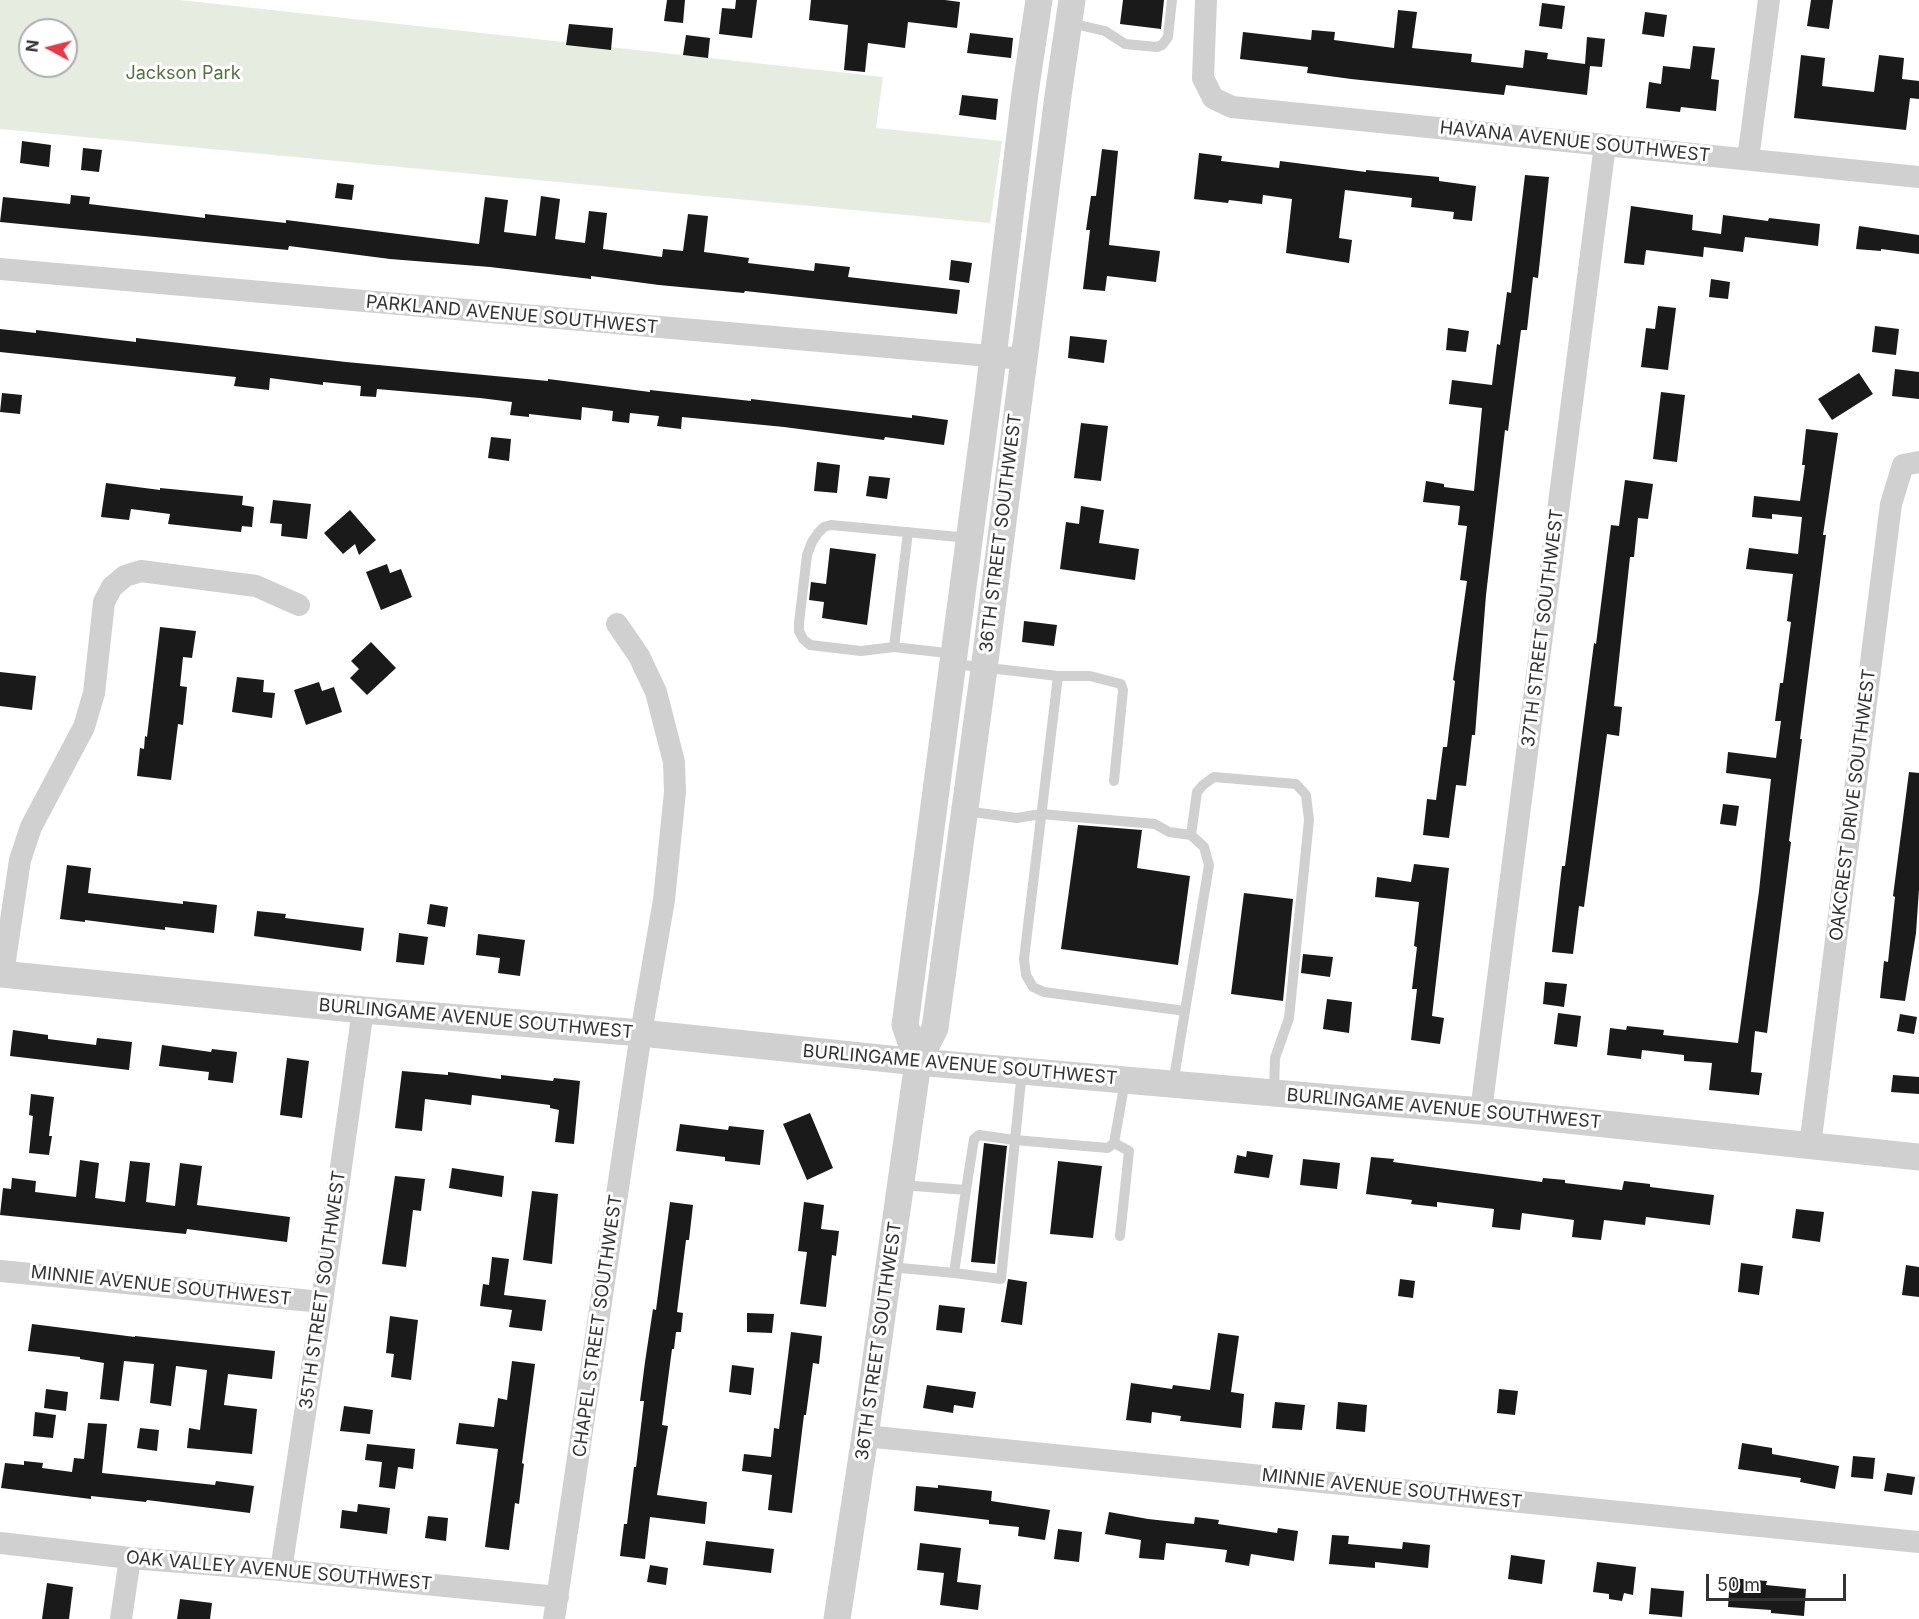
<!DOCTYPE html>
<style>
body{margin:0}
#map{position:relative;width:1919px;height:1619px;overflow:hidden;background:#fff;font-family:Inter,sans-serif}
canvas{display:block}
.north{position:absolute;left:18px;top:18px;width:60px;height:60px;box-sizing:border-box;background:#fff;border:2px solid #adadad;border-radius:50%;rotate:277deg;font-size:16px;font-weight:700;line-height:24px;text-align:center;color:#333}
.north::after{content:'';display:block;margin:auto;width:21px;height:27px;background:#e63946;clip-path:polygon(50% 0,100% 100%,50% 72%,0 100%)}
.scale{position:absolute;left:1706px;top:1574px;width:140px;height:27px;box-sizing:border-box;border:3px solid #333;border-top:0;padding-left:8px;font-size:18px;line-height:21px;white-space:nowrap;color:#333;-webkit-text-stroke:4px #fff;paint-order:stroke}
</style>
<div id="map">
<canvas width="1919" height="1619"></canvas>
<div class="north">N</div>
<div class="scale">50 m</div>
</div>
<script>
const context = document.querySelector('canvas').getContext('2d');
context.lineJoin = 'round';
function paint(path, color) { context.fillStyle = color; context.fill(path, 'evenodd'); }
const shape = rows => new Path2D(rows.map(r => 'M' + r).join(''));
function stroke(path, color, width, dash) { context.strokeStyle = color; context.lineWidth = width; context.lineCap = dash ? 'butt' : 'round'; context.setLineDash(dash || []); context.stroke(path); }
function drawText(font, color, halo, rows, align = 'center') {
  context.font = font + ' Inter,sans-serif'; context.lineWidth = 6; context.setLineDash([]); context.textBaseline = 'middle'; context.strokeStyle = halo; context.fillStyle = color; for (const [text, x, y, turn = 0] of rows) {
    context.save(); context.translate(x, y); context.rotate((+turn || 0) * Math.PI / 180); context.textAlign = isNaN(turn) ? turn : align; if (halo) context.strokeText(text, 0, 0); context.fillText(text, 0, 0); context.restore();
  }
}
const green = shape([
 [0,0,180,0,883,77,876,128,1002,141,990,223,0,129],
 [30,30,66,30,66,66,30,66]
]);
const building = shape([
 [667,0,685,0,683,23,664,21],
 [736,0,757,0,752,38,719,34,722,8,735,9],
 [811,0,945,0,960,2,957,28,908,22,905,48,868,43,865,72,844,70,848,25,809,20],
 [1123,0,1164,0,1161,29,1120,24],
 [1811,0,1833,0,1829,29,1807,26],
 [1542,3,1565,6,1562,29,1539,26],
 [1398,10,1417,12,1412,48,1472,54,1471,62,1523,68,1525,50,1548,53,1547,59,1585,64,1587,37,1605,39,1602,67,1590,66,1587,95,1506,85,1504,95,1351,79,1307,73,1308,67,1240,59,1243,32,1311,40,1312,30,1335,32,1334,40,1394,48],
 [1645,12,1667,15,1664,37,1642,34],
 [569,24,613,28,611,50,566,45],
 [970,33,1013,38,1011,58,967,53],
 [686,35,710,38,708,58,683,55],
 [1693,46,1715,48,1711,79,1719,80,1716,111,1681,107,1680,112,1646,108,1649,82,1661,84,1663,66,1690,69],
 [1801,55,1825,58,1822,86,1874,92,1879,55,1904,58,1902,79,1919,81,1919,99,1910,98,1906,130,1794,118],
 [962,95,998,99,996,120,959,115],
 [22,141,51,145,49,167,20,163],
 [83,148,102,150,99,172,81,170],
 [1102,149,1118,151,1109,245,1160,251,1156,282,1107,276,1105,291,1083,289,1090,230,1086,230,1091,196,1096,196],
 [1199,153,1222,156,1221,161,1279,168,1280,161,1366,172,1366,170,1439,177,1439,181,1476,186,1472,221,1453,219,1454,212,1411,207,1412,198,1345,190,1339,238,1352,240,1349,263,1286,253,1292,199,1263,195,1262,204,1229,200,1228,203,1194,199],
 [1525,175,1549,177,1538,278,1533,277,1527,330,1521,330,1508,431,1505,430,1486,595,1475,735,1472,735,1466,786,1456,785,1449,838,1423,835,1427,799,1436,800,1443,747,1447,747,1455,681,1453,680,1467,581,1460,580,1467,526,1458,525,1460,506,1423,502,1426,481,1444,484,1444,487,1474,491,1482,408,1449,404,1452,380,1492,385,1497,344,1500,345,1507,292,1511,293],
 [337,183,354,185,352,200,335,198],
 [71,195,90,197,89,204,205,218,205,214,286,223,286,220,479,244,485,197,508,200,504,232,536,236,541,196,560,199,555,239,585,243,589,211,607,213,603,249,662,257,663,249,683,251,688,214,708,216,704,252,749,258,748,263,814,271,815,263,850,267,848,277,960,290,957,314,745,291,744,293,659,285,591,276,591,279,490,267,390,259,289,246,288,250,0,222,3,197,70,204],
 [1631,206,1693,215,1692,230,1721,234,1723,215,1768,221,1769,218,1820,224,1818,246,1745,237,1743,252,1704,247,1703,257,1646,250,1644,265,1624,263],
 [1859,226,1919,235,1919,254,1881,249,1881,251,1856,249],
 [951,260,972,263,969,283,949,280],
 [1711,279,1730,282,1728,299,1709,297],
 [1658,306,1676,308,1668,370,1641,367,1646,328,1655,329],
 [1875,326,1899,329,1896,355,1872,352],
 [1448,328,1469,331,1466,352,1446,350],
 [0,329,36,333,36,330,136,342,136,338,346,362,548,381,548,379,650,392,650,390,751,401,751,399,912,418,912,415,948,420,944,445,885,437,884,440,784,427,682,417,681,429,657,426,659,416,630,413,629,423,612,421,613,411,582,407,581,420,529,414,529,417,510,415,512,402,480,398,377,389,376,397,360,396,361,386,323,382,323,385,270,378,269,390,234,386,236,377,0,352],
 [1070,336,1107,340,1104,363,1068,358],
 [1895,369,1919,372,1919,399,1892,396],
 [1859,373,1873,394,1832,420,1818,399],
 [1661,392,1685,395,1677,462,1653,459],
 [2,393,22,395,20,414,0,412],
 [1081,423,1108,426,1101,481,1074,478],
 [1806,429,1838,433,1823,535,1826,535,1800,739,1802,739,1789,841,1791,842,1767,1033,1755,1031,1751,1072,1762,1073,1759,1095,1709,1090,1712,1063,1684,1061,1684,1055,1642,1050,1641,1059,1607,1055,1610,1028,1626,1030,1627,1026,1664,1030,1663,1035,1738,1043,1759,891,1771,779,1726,773,1728,752,1776,758,1781,721,1775,721,1780,683,1783,683,1791,622,1787,621,1793,574,1746,569,1749,548,1798,554,1802,517,1772,514,1772,519,1752,517,1754,496,1800,501,1805,465,1802,465],
 [491,437,511,439,509,461,488,458],
 [817,462,840,465,837,493,814,491],
 [869,476,890,478,887,499,866,496],
 [1625,480,1653,484,1648,519,1638,518,1634,557,1630,557,1614,706,1622,707,1619,736,1607,734,1584,907,1579,906,1573,954,1552,952,1562,866,1565,866,1594,643,1596,644,1611,525,1619,526],
 [106,483,160,490,160,488,243,496,242,505,254,507,252,527,242,526,241,532,168,524,170,514,131,509,129,520,101,517],
 [273,500,311,504,307,539,281,536,282,524,270,523],
 [1081,506,1104,510,1099,543,1139,549,1135,580,1060,569,1066,522,1079,524],
 [350,510,376,540,359,555,355,544,343,554,324,533],
 [830,548,876,554,867,625,822,618,824,602,809,600,811,582,826,584],
 [387,564,390,573,401,569,412,597,381,610,366,572],
 [1024,621,1057,625,1054,646,1022,642],
 [160,627,196,631,192,658,183,657,180,686,187,687,183,725,178,724,171,780,137,776,140,748,144,749,145,736,147,737],
 [371,642,396,668,367,695,350,678,359,669,351,661],
 [0,672,36,676,32,710,0,706],
 [237,677,264,680,263,692,275,693,272,718,232,712],
 [319,682,322,691,334,687,342,712,306,725,294,690],
 [1909,772,1919,773,1919,889,1916,933,1905,1001,1880,998,1884,961,1888,962,1895,897,1893,896],
 [1723,804,1739,806,1736,826,1720,824],
 [1078,825,1142,830,1137,868,1190,876,1178,965,1061,949],
 [1414,864,1449,868,1432,1016,1444,1018,1440,1044,1411,1040,1417,989,1412,989,1417,947,1414,946,1419,902,1375,897,1377,877,1411,882],
 [67,865,91,868,88,893,183,904,183,901,217,905,214,933,165,927,165,930,85,920,85,922,60,919],
 [1244,893,1293,899,1283,1001,1231,994],
 [430,904,448,907,445,927,427,924],
 [257,911,286,914,285,918,364,928,361,951,254,936],
 [399,933,428,937,424,965,396,962],
 [478,934,525,940,520,976,498,973,500,958,476,955],
 [1303,954,1333,957,1330,977,1301,973],
 [1545,982,1567,984,1564,1007,1543,1004],
 [1327,999,1352,1002,1349,1033,1323,1029],
 [1558,1013,1581,1016,1577,1047,1554,1044],
 [1900,1014,1917,1017,1914,1034,1897,1031],
 [13,1030,48,1035,48,1039,96,1045,97,1038,132,1042,129,1070,10,1056],
 [162,1045,211,1052,212,1049,237,1052,233,1083,208,1080,209,1072,159,1066],
 [287,1058,309,1061,302,1118,280,1115],
 [402,1071,448,1075,448,1072,501,1079,501,1075,553,1081,554,1078,580,1081,574,1144,555,1142,559,1110,550,1108,550,1105,472,1095,471,1105,425,1099,422,1131,395,1128],
 [1893,1075,1919,1077,1919,1094,1891,1092],
 [31,1094,54,1097,49,1136,52,1136,49,1155,29,1153,33,1116,29,1115],
 [810,1113,833,1168,807,1180,783,1124],
 [680,1124,728,1130,729,1126,764,1130,760,1165,725,1161,725,1157,676,1151],
 [984,1143,1007,1146,995,1264,971,1262],
 [1247,1151,1273,1155,1269,1178,1234,1173,1237,1155,1246,1157],
 [1371,1157,1394,1159,1393,1162,1542,1182,1543,1178,1565,1180,1565,1183,1622,1190,1624,1181,1650,1184,1650,1187,1714,1195,1710,1225,1646,1217,1645,1225,1604,1220,1601,1240,1572,1237,1574,1220,1522,1213,1520,1230,1492,1227,1494,1209,1437,1202,1437,1207,1411,1204,1412,1200,1366,1194],
 [1303,1159,1340,1163,1337,1189,1300,1185],
 [80,1160,99,1163,95,1198,125,1202,130,1161,150,1163,146,1202,175,1206,180,1163,202,1166,197,1205,290,1217,287,1242,187,1229,186,1234,0,1215,3,1188,11,1189,12,1178,36,1181,35,1192,76,1197],
 [1058,1161,1102,1166,1093,1238,1050,1234],
 [452,1168,504,1176,502,1197,449,1188],
 [395,1176,425,1179,421,1211,413,1210,406,1267,382,1264],
 [532,1191,558,1194,552,1264,523,1260],
 [670,1202,693,1205,689,1240,686,1240,677,1312,683,1313,681,1332,676,1332,674,1349,672,1349,662,1425,668,1426,657,1495,707,1502,705,1524,650,1517,645,1559,620,1556,624,1524,627,1524,634,1467,636,1467,644,1401,640,1401,645,1362,653,1309,656,1310],
 [804,1202,824,1205,821,1229,839,1231,836,1256,832,1255,826,1307,800,1304,807,1252,798,1251],
 [1796,1209,1824,1212,1820,1242,1792,1238],
 [492,1257,509,1259,504,1295,546,1300,542,1331,509,1327,512,1310,480,1306,483,1284,489,1285],
 [1741,1263,1763,1266,1759,1295,1738,1292],
 [1906,1265,1919,1267,1919,1297,1902,1295],
 [1008,1279,1027,1282,1022,1325,1001,1322],
 [1400,1279,1415,1281,1413,1298,1398,1296],
 [939,1305,965,1308,962,1333,936,1330],
 [747,1313,774,1314,772,1333,747,1332],
 [390,1316,418,1320,411,1380,391,1377,394,1354,386,1353],
 [32,1324,135,1337,135,1336,275,1351,272,1379,228,1374,224,1405,257,1409,252,1454,187,1448,189,1428,200,1430,207,1370,176,1366,171,1406,150,1403,154,1364,124,1361,119,1401,100,1399,104,1363,80,1359,80,1357,28,1351],
 [791,1332,822,1336,819,1364,813,1363,806,1415,804,1415,792,1513,768,1510,772,1475,742,1471,744,1454,771,1457,774,1428,779,1429],
 [1218,1333,1239,1336,1231,1392,1244,1394,1241,1428,1180,1421,1181,1416,1152,1412,1151,1423,1126,1420,1131,1383,1172,1389,1173,1385,1210,1390],
 [512,1361,535,1364,522,1463,524,1464,519,1504,515,1503,509,1550,485,1547,498,1449,456,1444,459,1423,494,1427,498,1398,507,1400],
 [732,1365,754,1368,751,1395,729,1392],
 [927,1385,976,1392,973,1408,954,1405,953,1413,923,1408],
 [46,1389,68,1392,66,1411,44,1408],
 [1499,1389,1518,1391,1515,1415,1497,1413],
 [1275,1402,1305,1405,1302,1430,1272,1428],
 [1338,1402,1367,1405,1365,1432,1336,1429],
 [344,1406,373,1410,370,1434,340,1431],
 [35,1412,56,1415,53,1438,33,1436],
 [88,1423,107,1424,102,1473,215,1485,216,1481,254,1486,250,1513,147,1500,146,1502,91,1496,91,1499,1,1488,5,1463,24,1465,24,1461,43,1463,42,1468,72,1472,74,1458,84,1459],
 [140,1428,159,1430,157,1451,137,1448],
 [1742,1443,1772,1448,1772,1454,1839,1466,1835,1489,1800,1482,1801,1478,1738,1469],
 [367,1444,415,1449,413,1469,398,1467,395,1489,379,1487,382,1462,365,1460],
 [1853,1456,1875,1458,1873,1479,1851,1477],
 [1887,1473,1915,1477,1912,1495,1884,1491],
 [938,1485,992,1491,991,1501,1050,1510,1045,1540,1018,1536,1019,1527,989,1524,989,1520,914,1511,916,1486,938,1488],
 [358,1504,390,1508,387,1534,340,1528,342,1510,357,1512],
 [1109,1512,1148,1519,1194,1524,1195,1517,1219,1520,1218,1524,1277,1533,1278,1528,1298,1531,1294,1561,1251,1554,1249,1566,1225,1562,1227,1550,1166,1543,1164,1560,1139,1558,1141,1540,1105,1534],
 [428,1516,448,1518,446,1541,425,1538],
 [1058,1529,1082,1532,1079,1562,1054,1559],
 [1332,1535,1349,1536,1348,1544,1402,1549,1403,1542,1430,1545,1428,1568,1375,1562,1375,1568,1329,1564],
 [706,1541,774,1549,771,1573,703,1565],
 [920,1543,961,1548,957,1582,981,1585,978,1610,940,1605,944,1573,917,1570],
 [1511,1555,1545,1560,1542,1584,1508,1579],
 [1597,1562,1636,1567,1633,1595,1624,1593,1622,1601,1609,1599,1609,1594,1593,1592],
 [650,1565,668,1568,666,1585,647,1582],
 [1730,1578,1767,1581,1766,1585,1806,1589,1804,1616,1771,1613,1771,1610,1728,1607],
 [47,1583,73,1587,69,1619,42,1619],
 [1651,1588,1684,1591,1682,1617,1649,1614],
 [180,1599,212,1603,210,1619,177,1619]
]);
const service = shape([
 [1070,23,1105,31,1125,44,1157,47,1162,45,1168,37,1172,0],
 [894,647,908,532],
 [955,654,894,647,861,651,810,645,803,639,799,631,799,623,807,555,812,542,818,533,824,527,831,525,969,538],
 [954,664,1058,676,1024,959,1026,975,1033,987,1044,992,1185,1011],
 [1058,676,1090,676,1121,684,1123,690,1114,781],
 [965,811,1017,818,1041,814,1155,824,1169,832,1191,835,1204,847,1209,865,1173,1084],
 [1191,835,1197,792,1203,785,1214,777,1296,784,1306,795,1309,820,1289,1018,1275,1058,1274,1092],
 [1022,1071,1015,1140,1108,1148,1114,1143,1125,1081],
 [1114,1143,1129,1151,1120,1236],
 [901,1185,966,1190,974,1139,979,1135,1015,1140,1001,1279,954,1273],
 [890,1267,954,1273,966,1190]
]);
const minor = shape([
 [1206,0,1203,78,1213,98,1232,107,1919,177],
 [1748,159,1769,0],
 [0,269,1024,359],
 [3,974,20,860,31,827,84,727,94,693,104,602,112,587,125,576,141,571,256,586,299,605],
 [1481,1111,1605,145],
 [1810,1146,1891,504,1903,465,1919,462],
 [0,1271,322,1302],
 [865,1436,1919,1542],
 [0,1543,130,1558,281,1570,558,1597],
 [281,1570,322,1302,363,1010],
 [121,1619,130,1558],
 [554,1619,641,1033,664,900,675,792,674,762,656,692,639,656,617,624]
]);
const tertiary = shape([
 [0,974,363,1010,641,1033,918,1062,1481,1111,1919,1157],
 [918,1062,905,1025,989,390,1025,93,1039,0],
 [837,1619,865,1436,918,1062,935,1028,984,669,1058,96,1072,0]
]);
const parkNames = [
 ["Jackson Park",183,74]
];
const streetNames = [
 ["HAVANA AVENUE SOUTHWEST",1575,142,6],
 ["PARKLAND AVENUE SOUTHWEST",512,315,5],
 ["36TH STREET SOUTHWEST",1001,533,-83],
 ["37TH STREET SOUTHWEST",1543,628,-83],
 ["OAKCREST DRIVE SOUTHWEST",1853,805,-83],
 ["BURLINGAME AVENUE SOUTHWEST",476,1019,5],
 ["BURLINGAME AVENUE SOUTHWEST",960,1065,5],
 ["BURLINGAME AVENUE SOUTHWEST",1444,1109,5],
 ["MINNIE AVENUE SOUTHWEST",161,1286,6],
 ["35TH STREET SOUTHWEST",323,1290,-82],
 ["CHAPEL STREET SOUTHWEST",598,1326,-82],
 ["36TH STREET SOUTHWEST",879,1341,-82],
 ["MINNIE AVENUE SOUTHWEST",1392,1489,6],
 ["OAK VALLEY AVENUE SOUTHWEST",279,1571,5]
];
paint(green, '#e6ecdf');
paint(building, '#1a1a1a');
stroke(service, '#d0d0d0', 10);
stroke(minor, '#d0d0d0', 22);
stroke(tertiary, '#d0d0d0', 27);
drawText('18px', '#56703f', '#fff', parkNames);
drawText('18px', '#333', '#fff', streetNames);
</script>
